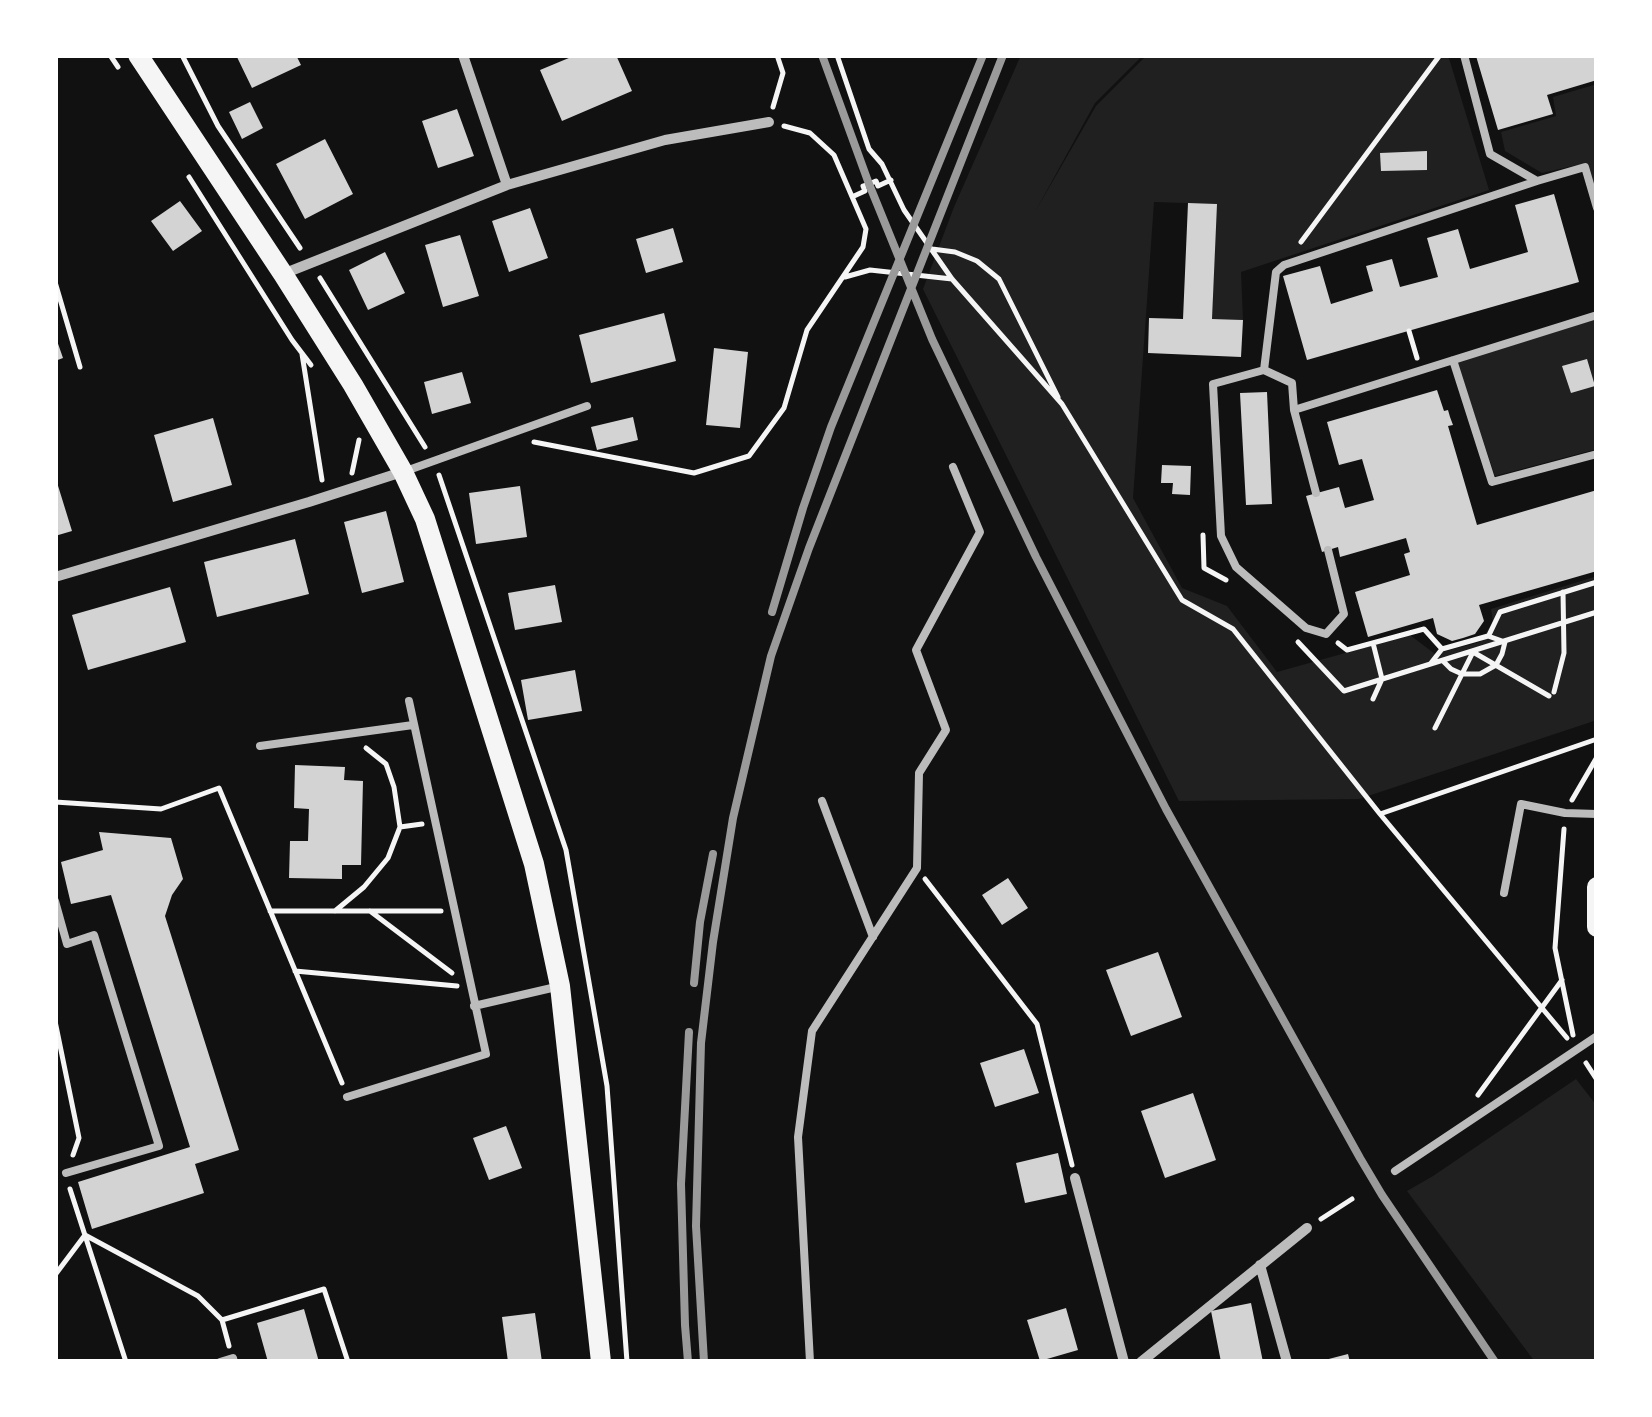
<!DOCTYPE html>
<style>
body{margin:0}
#map{position:relative;width:1652px;height:1417px;overflow:hidden;background:#111;font-family:Manrope,sans-serif}
canvas{display:block}
.frame{position:absolute;inset:0;border:58px solid #fff;pointer-events:none}
</style>
<div id="map">
<canvas width="1652" height="1417"></canvas>
<div class="frame"></div>
</div>
<script>
const context = document.querySelector('canvas').getContext('2d');
context.lineJoin = 'round';
function paint(path, color) { context.fillStyle = color; context.fill(path, 'evenodd'); }
const shape = rows => new Path2D(rows.map(r => 'M' + r).join(''));
function stroke(path, color, width, dash) { context.strokeStyle = color; context.lineWidth = width; context.lineCap = dash ? 'butt' : 'round'; context.setLineDash(dash || []); context.stroke(path); }
const green = shape([
 [1021,55,1143,55,1095,103,1035,212,1096,106,1147,55,1448,55,1489,190,1241,272,1243,320,1212,319,1216,204,1154,202,1133,498,1182,588,1227,606,1277,672,1410,635,1435,654,1480,642,1493,622,1491,609,1597,576,1597,720,1359,799,1179,801,923,289,954,207],
 [1597,84,1597,199,1586,163,1542,173,1505,151,1501,132,1556,116,1553,97],
 [1597,319,1597,449,1495,476,1457,362],
 [1576,1079,1597,1106,1597,1362,1535,1362,1407,1191,1433,1176]
]);
const building = shape([
 [236,55,296,55,301,65,252,88],
 [576,55,616,55,632,91,562,121,540,70],
 [1533,55,1597,55,1597,80,1547,95,1553,114,1498,130,1476,56],
 [250,102,263,128,242,139,229,112],
 [457,109,474,156,438,168,422,121],
 [325,139,353,194,305,219,276,164],
 [1427,151,1427,170,1381,171,1380,153],
 [1554,194,1579,282,1307,360,1283,276,1320,266,1331,304,1373,291,1366,266,1392,259,1400,287,1438,277,1427,238,1458,229,1470,269,1528,252,1515,205],
 [180,201,202,231,173,251,151,221],
 [1188,203,1217,204,1212,319,1243,320,1241,357,1148,353,1149,318,1183,319],
 [530,208,548,258,509,272,492,221],
 [673,228,683,262,646,273,636,239],
 [460,235,479,296,443,307,425,245],
 [385,252,405,293,368,310,349,270],
 [664,313,676,361,591,383,579,335],
 [55,335,63,358,55,361],
 [714,348,748,352,740,428,706,425],
 [1587,359,1595,386,1571,393,1562,366],
 [462,372,471,403,432,414,424,382],
 [1437,390,1444,411,1448,410,1450,417,1453,425,1448,426,1477,525,1597,490,1597,571,1479,605,1484,621,1475,634,1463,638,1452,641,1437,634,1433,618,1368,637,1355,592,1410,575,1404,554,1410,552,1406,538,1340,557,1338,547,1322,552,1306,496,1339,487,1345,508,1374,500,1362,459,1339,465,1327,422],
 [1267,392,1272,504,1246,505,1240,393],
 [633,417,638,440,597,450,591,427],
 [213,418,232,485,173,502,154,435],
 [1162,465,1191,466,1190,495,1172,494,1173,483,1161,483],
 [55,476,72,531,55,536],
 [520,486,527,537,476,544,469,493],
 [386,511,404,582,362,593,344,522],
 [295,539,309,594,217,617,204,562],
 [555,585,562,622,515,630,508,593],
 [170,587,186,642,88,670,72,615],
 [575,670,582,711,528,720,521,680],
 [295,765,345,767,344,780,363,781,361,865,342,865,342,879,289,878,290,841,308,841,309,809,294,808],
 [99,832,171,838,183,879,172,895,165,916,239,1150,195,1164,204,1193,92,1229,78,1182,190,1147,111,895,71,904,61,862,103,850],
 [1008,878,1028,908,1002,925,982,895],
 [1158,952,1182,1017,1131,1036,1106,970],
 [1024,1049,1039,1093,995,1107,980,1063],
 [1193,1093,1216,1160,1165,1178,1141,1111],
 [506,1126,522,1168,489,1180,473,1138],
 [1058,1153,1067,1194,1025,1203,1016,1163],
 [1251,1303,1263,1362,1221,1362,1211,1311],
 [1066,1308,1078,1350,1040,1361,1027,1320],
 [304,1309,319,1362,268,1362,257,1323],
 [535,1313,542,1362,508,1362,502,1317],
 [1348,1354,1350,1362,1322,1362,1321,1361]
]);
const path = shape([
 [110,55,118,67],
 [182,55,218,126,300,248],
 [837,55,869,149,882,164,904,210,952,279,1062,404,1182,600,1233,629,1380,814,1597,739],
 [773,107,783,73,777,55],
 [189,177,292,340,311,365],
 [854,196,865,191,863,186,869,184,876,181,878,186,891,180],
 [1301,242,1440,55],
 [932,249,955,252,977,261,999,279,1058,397],
 [845,277,870,270,952,279],
 [320,278,425,447],
 [55,282,80,367],
 [1409,331,1417,358],
 [302,354,322,480],
 [534,442,694,473,749,456,784,408,807,330,863,247,866,229,834,155,810,133,784,126],
 [352,473,359,440],
 [439,475,566,850,607,1086,627,1362],
 [1203,535,1204,568,1226,580],
 [1489,635,1500,612,1597,582],
 [1298,642,1344,691,1597,612],
 [1338,643,1347,650,1424,629,1442,649],
 [1373,643,1382,679,1373,699],
 [1431,663,1442,649,1488,636,1505,642,1502,654,1496,665,1480,674,1462,674,1451,669,1443,661],
 [1554,692,1564,653,1563,592],
 [1435,728,1473,652,1549,696],
 [1572,800,1597,757],
 [55,802,161,809,219,788,342,1083],
 [1380,814,1567,1038],
 [400,827,422,824],
 [1564,829,1555,948,1573,1035],
 [925,879,1037,1024,1072,1165],
 [270,911,441,911],
 [335,911,364,887,388,858,400,827,394,787,386,764,366,748],
 [370,911,452,973],
 [295,971,457,986],
 [55,1021,79,1138,73,1155],
 [1586,1063,1597,1080],
 [1478,1095,1562,980],
 [70,1189,126,1362],
 [1321,1219,1352,1199],
 [55,1275,85,1235,198,1296,222,1320],
 [229,1346,222,1320,324,1289,348,1362]
]);
const service = shape([
 [1537,181,1585,167,1597,208],
 [1453,360,1492,482,1597,454],
 [1264,370,1276,272,1284,265,1537,181,1490,154,1464,55],
 [1294,410,1316,493],
 [403,472,587,406],
 [1328,550,1344,614,1326,634,1306,628,1236,567,1221,536,1213,384,1264,370,1292,383,1294,410,1597,315],
 [260,746,413,725],
 [822,801,873,937],
 [1504,893,1521,804,1565,813,1597,814],
 [55,901,67,944,94,935,159,1146,66,1173],
 [474,1006,556,987],
 [347,1097,486,1054,409,701],
 [1395,1171,1597,1036],
 [220,1362,233,1358,234,1362],
 [810,1362,798,1137,812,1031,917,868,919,773,946,730,916,650,980,532,953,467]
]);
const minor = shape([
 [463,55,507,185],
 [283,274,507,185,665,140,769,122],
 [55,577,309,502,402,472],
 [1075,1178,1124,1362],
 [1260,1265,1287,1362],
 [1141,1362,1307,1228]
]);
const secondary = shape([
 [138,55,283,274,353,385,403,472,425,519,534,864,560,986,601,1362],
 [1597,887,1597,927]
]);
const rail = shape([
 [822,55,869,184,932,339,1036,557,1166,809,1360,1158,1382,1195,1495,1362],
 [772,612,803,508,831,427,983,55],
 [694,983,700,922,713,854],
 [688,1362,685,1325,681,1184,689,1032],
 [704,1362,696,1226,701,1043,713,942,733,818,771,656,809,548,1003,55]
]);
paint(green, '#202020');
paint(building, '#d3d3d3');
stroke(path, '#f5f5f5', 5);
stroke(service, '#bcbcbc', 8);
stroke(minor, '#bcbcbc', 10);
stroke(secondary, '#f5f5f5', 20);
stroke(rail, '#9a9a9a', 8);
</script>
